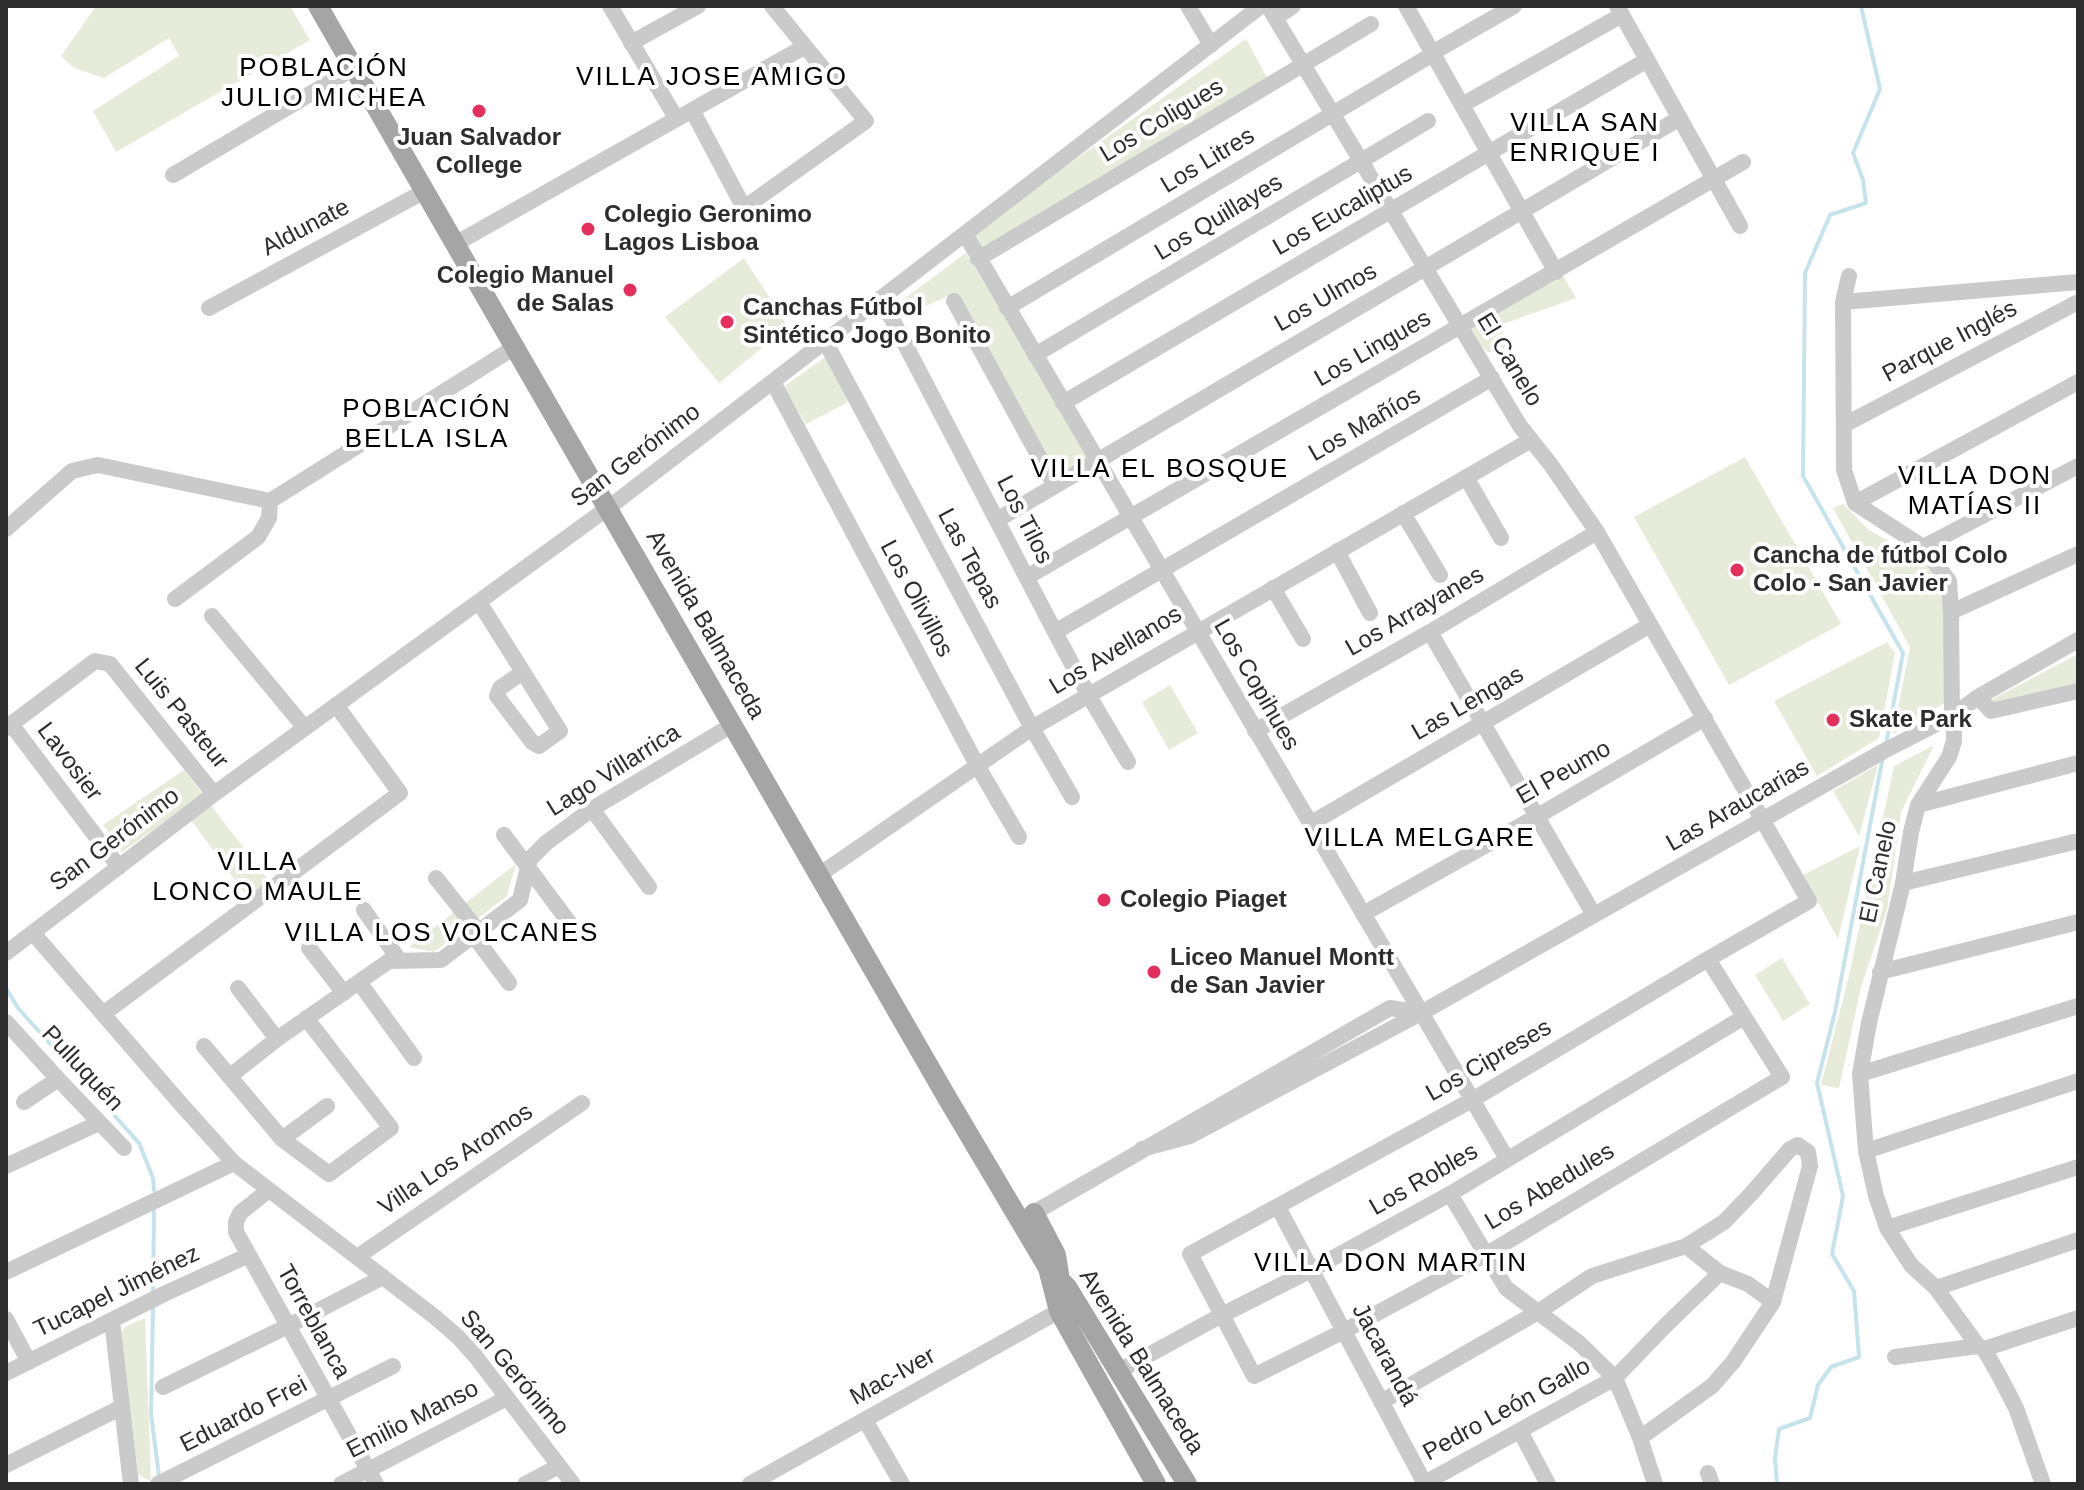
<!DOCTYPE html>
<meta charset="utf-8">
<style>
body{margin:0}
#map{position:relative;width:2084px;height:1490px;overflow:hidden;background:#fff;font-family:Helvetica,sans-serif}
canvas{display:block}
.frame{position:absolute;inset:0;border:8px solid #2d2d2d;pointer-events:none}
</style>
<div id="map">
<canvas width="2084" height="1490"></canvas>
<div class="frame"></div>
</div>
<script>
const context = document.querySelector('canvas').getContext('2d');
context.lineJoin = 'round';
function paint(path, color) { context.fillStyle = color; context.fill(path, 'evenodd'); }
const shape = rows => new Path2D(rows.map(r => 'M' + r).join(''));
function stroke(path, color, width, dash) { context.strokeStyle = color; context.lineWidth = width; context.lineCap = dash ? 'butt' : 'round'; context.setLineDash(dash || []); context.stroke(path); }
function drawText(font, color, halo, rows, align = 'center') {
  context.font = font + ' Helvetica,sans-serif'; context.lineWidth = 8; context.setLineDash([]); context.textBaseline = 'middle'; context.strokeStyle = halo; context.fillStyle = color; for (const [text, x, y, turn = 0] of rows) {
    context.save(); context.translate(x, y); context.rotate((+turn || 0) * Math.PI / 180); context.textAlign = isNaN(turn) ? turn : align; if (halo) context.strokeText(text, 0, 0); context.fillText(text, 0, 0); context.restore();
  }
}
const green = shape([
 [96,6,290,6,310,40,116,152,93,111,179,56,169,38,104,78,74,68,61,56],
 [1246,39,1273,89,984,257,970,234],
 [966,253,1097,469,1060,487,955,293,899,318,893,307],
 [744,258,788,327,719,383,665,317],
 [1562,274,1576,298,1500,325,1511,352,1503,353,1488,352,1481,346,1470,327],
 [827,356,848,402,806,424,783,387],
 [1745,457,1841,624,1729,685,1634,517],
 [1843,504,1869,530,1920,559,1936,572,1943,586,1949,700,1893,734,1910,647,1833,508],
 [1887,642,1895,653,1879,738,1817,776,1774,701],
 [2078,654,2078,684,1995,706,1991,700],
 [1170,685,1198,733,1169,750,1142,702],
 [1934,745,1901,812,1887,910,1861,987,1839,1088,1821,1085,1847,984,1894,766],
 [1878,765,1859,836,1833,791],
 [184,770,269,881,247,897,183,809,122,852,103,825],
 [1860,846,1838,939,1803,875],
 [516,864,507,896,434,952,409,947],
 [1782,958,1810,1004,1783,1021,1755,975],
 [145,1318,151,1479,148,1480,139,1475,138,1473,121,1333,125,1327]
]);
const stream = shape([
 [1861,6,1880,89,1853,153,1863,180,1866,203,1830,215,1805,273,1803,476,1903,653,1886,744],
 [6,988,18,1008,139,1143,153,1178,154,1190],
 [153,1293,154,1211],
 [153,1306,151,1414,159,1476],
 [1777,1484,1775,1458,1779,1429,1810,1418,1818,1385,1831,1367,1859,1357,1854,1291,1832,1254,1843,1196,1817,1083,1835,1012,1883,756]
]);
const minor = shape([
 [610,6,676,118],
 [1188,6,1211,45],
 [1268,6,1520,426,1551,465,1597,532,1809,901,1708,959,1472,1100,1190,1254,1254,1376,1344,1331,1485,1255,1782,1077,1708,959],
 [1406,6,1556,272],
 [1617,6,1740,226],
 [1275,18,1293,6],
 [631,43,698,6],
 [1432,53,1514,6],
 [1462,105,1622,15],
 [692,110,744,208,866,121,772,6],
 [173,175,354,68],
 [965,234,1507,1159],
 [455,244,804,47],
 [978,259,1371,24],
 [1849,276,1843,302,1844,470,1855,503,1923,547,1949,581,1951,612,1952,716,1954,732,1954,741,1949,757,1918,805,1911,832,1903,883,1869,1023,1860,1074,1866,1151,1876,1196,1887,1228,1911,1265,1936,1288,1978,1346,1984,1349,2000,1377,2016,1408,2043,1484],
 [881,298,1055,632,1089,696,1128,762],
 [954,301,1055,486],
 [1843,302,2078,282],
 [209,308,425,191],
 [1007,308,1433,54],
 [825,341,1032,728,1072,797],
 [1035,355,1428,121],
 [773,382,977,765,1019,837],
 [1063,403,1647,60],
 [1844,425,2078,302],
 [1466,477,1501,538],
 [270,501,515,347],
 [1855,503,2078,382],
 [1403,513,1440,575],
 [997,520,1680,118],
 [6,529,72,471,98,465,270,501],
 [1923,547,2078,466],
 [1337,551,1370,613],
 [1027,577,1743,162],
 [1273,588,1303,639],
 [175,599,258,537,269,518,270,501],
 [479,602,523,672,560,731,539,746,532,742,497,696,500,688,523,672],
 [1951,612,2078,554],
 [212,616,305,728],
 [1055,632,1492,378],
 [1430,632,1594,915],
 [1978,697,1991,711,2078,691],
 [11,724,119,867],
 [6,728,95,661,110,664,214,794],
 [1255,731,1430,632,1597,532],
 [1918,805,2078,763],
 [592,809,649,887],
 [1310,824,1650,625],
 [504,835,577,933],
 [819,875,1032,728,1531,440],
 [436,878,479,932],
 [1903,883,2078,841],
 [364,910,400,961],
 [1363,914,1536,817,1705,718],
 [33,933,180,1103,234,1163,435,1317,458,1337,476,1357,573,1484],
 [474,936,509,983],
 [309,948,344,993],
 [6,953,214,794,616,502,1261,6],
 [1880,972,2078,922],
 [359,982,414,1058],
 [238,988,277,1039],
 [103,1014,400,793,336,705],
 [6,1022,58,1079,124,1148],
 [204,1046,282,1139,329,1174,391,1128,306,1018],
 [1860,1074,2078,1006],
 [230,1076,277,1039,389,961,441,960,520,900,530,859,546,843,592,809,732,725],
 [24,1102,58,1079],
 [282,1139,327,1106],
 [1142,1149,1190,1136,1421,1013,1884,751,1952,716,1978,697,2078,640],
 [1866,1151,2078,1081],
 [6,1166,99,1123],
 [269,1190,240,1213,236,1222,236,1232,376,1484],
 [1450,1194,1506,1288,1579,1343,1615,1378,1640,1438,1655,1484],
 [1278,1207,1425,1484],
 [1023,1219,1390,1008,1421,1013],
 [1887,1228,2078,1167],
 [1686,1246,1720,1273,1748,1284,1773,1302],
 [357,1257,582,1103],
 [6,1272,234,1163],
 [1936,1288,2078,1240],
 [6,1319,29,1362],
 [112,1321,131,1484],
 [1984,1349,2078,1318],
 [1895,1357,1978,1346],
 [1119,1371,1222,1315,1311,1270,1450,1194,1744,1017],
 [6,1373,164,1294,249,1255],
 [163,1387,288,1326,383,1277],
 [1381,1402,1538,1312,1592,1276,1686,1246,1724,1222,1751,1194,1790,1149,1798,1145,1808,1152,1810,1166,1773,1302,1733,1362,1712,1386,1640,1438],
 [865,1420,902,1484],
 [1520,1431,1548,1484],
 [6,1465,122,1407],
 [1708,1473,1712,1484],
 [158,1484,393,1366],
 [341,1484,507,1398],
 [525,1484,559,1466],
 [750,1484,1059,1311],
 [1423,1484,1615,1378,1667,1324,1720,1273]
]);
const major = shape([
 [318,6,949,1101,1048,1268,1067,1287,1187,1484],
 [1034,1213,1056,1255,1060,1280],
 [1048,1268,1059,1311,1156,1484]
]);
const markers = [
 [479,111,8,"#e42f5c"],
 [588,229,8,"#e42f5c"],
 [630,290,8,"#e42f5c"],
 [727,322,8,"#e42f5c"],
 [1737,570,8,"#e42f5c"],
 [1833,720,8,"#e42f5c"],
 [1104,900,8,"#e42f5c"],
 [1154,972,8,"#e42f5c"]
];
const streetNames = [
 ["Los Coligues",1162,121,-31],
 ["Los Litres",1208,161,-31],
 ["Los Eucaliptus",1343,211,-30],
 ["Los Quillayes",1219,218,-31],
 ["Aldunate",306,228,-28],
 ["Los Ulmos",1326,298,-30],
 ["Parque Inglés",1950,342,-28],
 ["Los Lingues",1373,349,-30],
 ["El Canelo",1509,360,59],
 ["Los Mañíos",1365,425,-30],
 ["San Gerónimo",636,456,-37],
 ["Los Tilos",1024,520,63],
 ["Las Tepas",969,559,62],
 ["Los Olivillos",916,599,62],
 ["Los Arrayanes",1415,612,-30],
 ["Avenida Balmaceda",705,625,60],
 ["Los Avellanos",1116,651,-31],
 ["Los Copihues",1256,685,60],
 ["Las Lengas",1468,704,-30],
 ["Luis Pasteur",181,714,51],
 ["Lavosier",69,762,53],
 ["Lago Villarrica",614,771,-32],
 ["El Peumo",1564,773,-30],
 ["Las Araucarias",1738,806,-30],
 ["San Gerónimo",115,840,-37],
 ["El Canelo",1879,872,-78],
 ["Los Cipreses",1489,1061,-30],
 ["Pulluquén",82,1069,47],
 ["Villa Los Aromos",456,1160,-34],
 ["Los Robles",1424,1180,-30],
 ["Los Abedules",1550,1187,-31],
 ["Tucapel Jiménez",117,1292,-26],
 ["Torreblanca",313,1322,61],
 ["Jacarandá",1384,1355,62],
 ["Avenida Balmaceda",1141,1362,58],
 ["San Gerónimo",514,1373,50],
 ["Mac-Iver",893,1377,-29],
 ["Pedro León Gallo",1507,1410,-29],
 ["Eduardo Frei",244,1415,-27],
 ["Emilio Manso",413,1420,-27]
];
const poiNames = [
 ["Juan Salvador",479,138,"center"],
 ["College",479,166,"center"],
 ["Colegio Geronimo",604,215],
 ["Lagos Lisboa",604,243],
 ["Colegio Manuel",614,276,"right"],
 ["de Salas",614,304,"right"],
 ["Canchas Fútbol",743,308],
 ["Sintético Jogo Bonito",743,336],
 ["Cancha de fútbol Colo",1753,556],
 ["Colo - San Javier",1753,584],
 ["Skate Park",1849,720],
 ["Colegio Piaget",1120,900],
 ["Liceo Manuel Montt",1170,958],
 ["de San Javier",1170,986]
];
const neighbourhoodNames = [
 ["POBLACIÓN",324,69],
 ["JULIO MICHEA",324,99],
 ["VILLA JOSE AMIGO",712,78],
 ["VILLA SAN",1585,124],
 ["ENRIQUE I",1585,154],
 ["POBLACIÓN",427,410],
 ["BELLA ISLA",427,440],
 ["VILLA EL BOSQUE",1160,470],
 ["VILLA DON",1975,477],
 ["MATÍAS II",1975,507],
 ["VILLA MELGARE",1420,839],
 ["VILLA",258,863],
 ["LONCO MAULE",258,893],
 ["VILLA LOS VOLCANES",442,934],
 ["VILLA DON MARTIN",1391,1264]
];
paint(green, '#e6ebda');
stroke(stream, '#c6e3eb', 4);
stroke(minor, '#cacaca', 16);
stroke(major, '#a5a5a5', 20);
for (const [x, y, r, color] of markers) { const dot = new Path2D(); dot.arc(x, y, r, 0, 2 * Math.PI); context.fillStyle = color; context.fill(dot); stroke(dot, '#fff', 3); }
drawText('24px', '#2d2d2d', '#fff', streetNames);
drawText('bold 24px', '#2d2d2d', '#fff', poiNames, 'left');
context.letterSpacing = '2px';
drawText('26px', '#000', '#fff', neighbourhoodNames);
context.letterSpacing = '0px';
</script>
